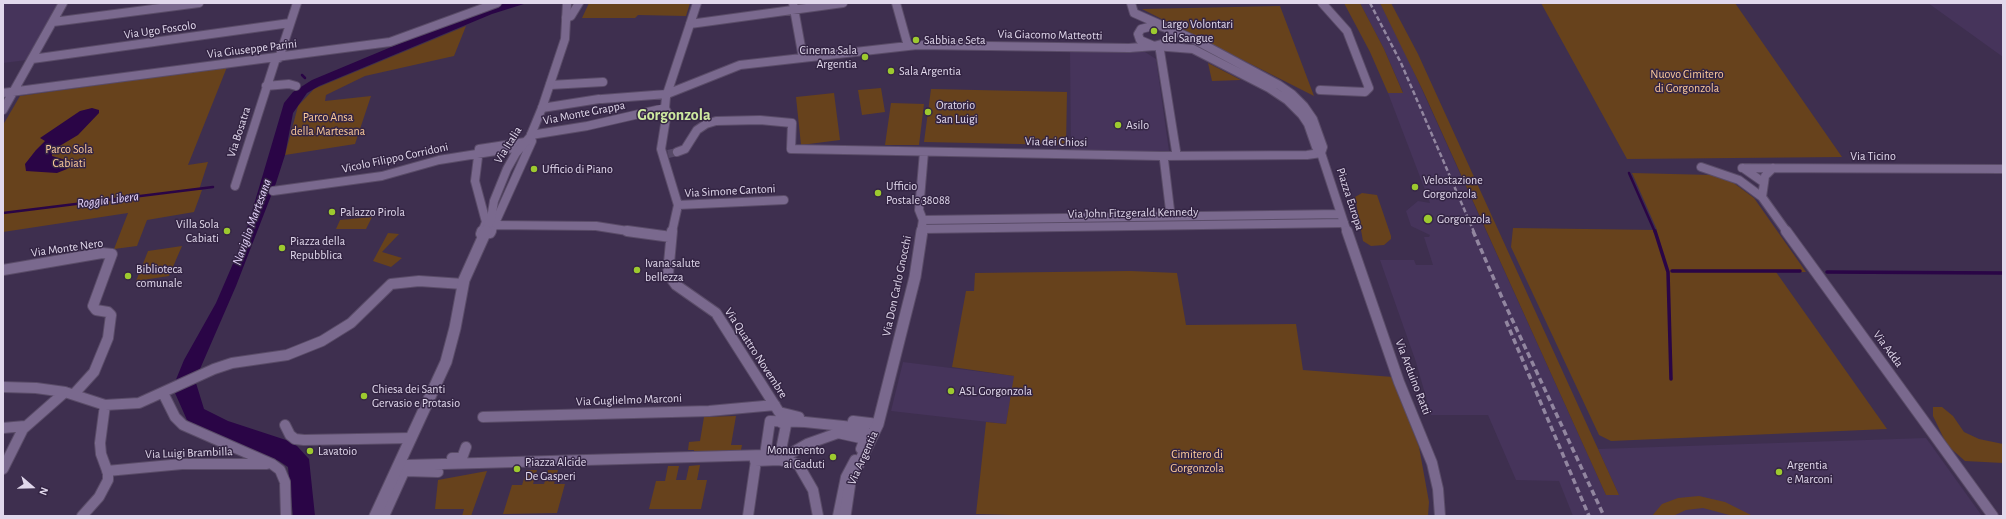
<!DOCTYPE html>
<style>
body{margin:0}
#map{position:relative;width:2006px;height:519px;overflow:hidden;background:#3e2f4f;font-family:"Alegreya Sans",sans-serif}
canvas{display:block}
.frame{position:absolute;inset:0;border:4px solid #e1d8ec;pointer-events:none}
.north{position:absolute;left:12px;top:467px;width:40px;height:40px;-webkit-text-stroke:3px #342544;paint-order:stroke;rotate:110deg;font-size:11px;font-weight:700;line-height:16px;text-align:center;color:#e1d8ec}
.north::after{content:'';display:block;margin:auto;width:14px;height:18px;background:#e1d8ec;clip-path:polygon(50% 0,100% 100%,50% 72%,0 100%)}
</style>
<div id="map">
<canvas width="2006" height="519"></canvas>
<div class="frame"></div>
<div class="north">N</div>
</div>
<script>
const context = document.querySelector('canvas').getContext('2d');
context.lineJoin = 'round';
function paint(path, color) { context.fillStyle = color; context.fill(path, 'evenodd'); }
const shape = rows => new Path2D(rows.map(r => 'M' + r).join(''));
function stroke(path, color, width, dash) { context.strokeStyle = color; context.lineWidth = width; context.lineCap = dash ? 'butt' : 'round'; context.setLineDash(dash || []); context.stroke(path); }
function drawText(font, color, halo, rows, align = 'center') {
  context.font = font + ' "Alegreya Sans",sans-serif'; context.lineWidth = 3; context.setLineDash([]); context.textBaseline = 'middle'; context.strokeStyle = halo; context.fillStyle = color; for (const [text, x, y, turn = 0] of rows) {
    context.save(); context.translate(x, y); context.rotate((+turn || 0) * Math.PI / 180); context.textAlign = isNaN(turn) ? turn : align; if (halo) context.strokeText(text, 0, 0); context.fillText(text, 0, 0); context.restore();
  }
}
const built = shape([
 [3,3,60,3,27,60,3,63],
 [1360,3,1380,3,1403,48,1606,495,1619,495,1598,449,1926,438,1982,516,1573,516,1559,481,1516,480,1488,415,1431,415,1416,362,1380,260,1414,260,1416,265,1433,265,1424,237,1429,237,1430,235,1411,226,1406,211,1418,201,1430,203,1388,93,1403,92,1384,49],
 [1928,3,2003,3,2003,57],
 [1070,51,1145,52,1156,59,1169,151,1161,153,1071,152],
 [903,362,1015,376,1006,424,891,411]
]);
const green = shape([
 [589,3,690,3,686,16,638,15,635,18,582,18],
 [1344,3,1360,3,1384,49,1403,93,1388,93,1370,52],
 [1380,3,1391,3,1418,54,1619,495,1606,495,1424,93],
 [1541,3,1735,3,1842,157,1627,159],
 [1280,6,1314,96,1142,9],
 [466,26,454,56,365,76,326,95,325,101,371,96,355,144,285,155,298,106,314,89],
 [1208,63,1241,80,1212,81],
 [227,67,188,165,208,162,199,190,202,190,194,212,147,220,137,246,114,249,128,213,3,232,3,125,20,96],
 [881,88,885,112,862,115,858,90],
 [931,89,1067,92,1066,145,924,142],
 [834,93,840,140,801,145,796,97],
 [891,103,924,104,919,145,885,145],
 [1632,173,1712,175,1731,181,1754,198,1806,272,1776,272,1887,429,1611,441,1599,435,1511,247,1513,228,1657,230],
 [1362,193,1377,195,1391,236,1391,239,1384,245,1371,246,1363,241,1355,197],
 [372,217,366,229,336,229,340,220],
 [388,233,399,234,382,252,402,258,391,267,373,261],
 [182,246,169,276,136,281,148,251],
 [1130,271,1177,273,1186,325,1296,324,1303,370,1393,377,1419,447,1429,502,1428,516,1048,516,976,514,986,422,1006,424,1014,376,952,367,966,291,974,291,975,273],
 [1933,407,1942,407,1953,416,1964,432,1979,439,2003,444,2003,463,1965,461,1947,445,1933,416],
 [736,416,731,445,742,445,740,455,693,457,694,450,688,450,689,442,700,441,704,417],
 [700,465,697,480,707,480,701,509,649,509,656,481,665,481,668,466,679,466,676,480,686,480,689,466],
 [527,470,537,470,533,484,544,484,548,470,558,470,554,484,565,484,557,513,503,514,512,485,522,485],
 [487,471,471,516,462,516,464,509,435,509,438,480],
 [1699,496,1725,502,1753,516,1733,516,1703,508,1686,510,1673,516,1652,516,1662,504,1678,498]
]);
const water = shape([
 [506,3,527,3,492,14,319,86,307,93,293,113,285,155,276,183,236,286,200,369,196,383,204,409,228,421,289,441,297,446,309,459,315,516,293,516,288,467,279,461,192,425,187,420,175,393,175,382,184,360,216,303,238,252,248,225,284,103,293,92,312,80,456,20],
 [92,108,99,110,99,113,78,135,58,147,52,154,52,156,69,161,70,165,67,169,57,173,26,171,25,164,36,150,45,141,40,138,80,111]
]);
const streamFar1 = shape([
 [302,75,305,78],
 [1629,173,1655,232],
 [3,213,213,187]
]);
const stream = shape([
 [1655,231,1668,272,1671,379],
 [1672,271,1800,271],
 [1827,272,2003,273]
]);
const streetTunnel = shape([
 [668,154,677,152]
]);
const streetFar1 = shape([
 [793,3,803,58],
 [896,3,908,46],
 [566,18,571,16,579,3],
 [53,22,199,3],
 [690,24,843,3],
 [1160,51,1176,151],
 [279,58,297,3],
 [32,59,290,23],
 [550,85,603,82],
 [266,86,289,84,296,86],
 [1320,90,1365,92,1369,88,1347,31,1322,3],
 [3,93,390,42,497,3],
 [602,99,667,94,740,65,917,45,1129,48],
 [542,108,599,99],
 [3,110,63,3],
 [531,135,587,126,665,108],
 [677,152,685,149,697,130,706,124,716,121,760,120,792,123,791,149,1161,156,1307,155,1321,153],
 [1164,160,1170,210],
 [1701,167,1739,180,1762,197,1787,232],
 [1742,168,2003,169],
 [1743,168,1763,182],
 [235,186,276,58],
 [273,191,382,176,439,160,521,147],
 [1762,197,1765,176,1773,168],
 [678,205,784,200],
 [923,220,919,210,924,152],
 [1344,223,1347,232],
 [490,225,596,226,634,232],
 [482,232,486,222,475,181,479,149,532,141,491,232],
 [672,232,678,205,661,149,667,112,665,108,666,97,697,3]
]);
const street = shape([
 [482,231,481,234,490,233,491,231],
 [627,231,671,237],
 [672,231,668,274,676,285,716,313,779,412,799,417],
 [1347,231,1399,382,1432,463,1438,489,1440,516],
 [1786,231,1993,516],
 [3,270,102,253,112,254,93,306,96,310,108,312,111,315,108,338,94,372,74,394],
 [3,387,36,388,65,392,105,405,139,403,214,369,232,363,287,355,322,341,351,323,391,284,419,281,463,284],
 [163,393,175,417,183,425,272,464,280,470,285,482,286,516],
 [483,417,709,411,775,405],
 [853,421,878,424],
 [285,425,290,435,295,439,304,440,411,438],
 [3,428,25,426],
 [838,433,865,439],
 [452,458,462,458,466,447],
 [779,460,807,444,852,428],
 [779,460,798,464,813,490,818,516],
 [755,461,779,460,786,425,780,422],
 [3,469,23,429,65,392],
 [107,471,182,464,267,464],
 [405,471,438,472],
 [82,516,99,497,108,480,108,473,101,454,100,443,105,405],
 [384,516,407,465,765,455,770,421,805,422,862,428,867,433,861,449],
 [748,516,756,461],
 [838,516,846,477,855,460]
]);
const secondaryFar1 = shape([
 [1131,3,1134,13,1195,40,1279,85,1292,94,1304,106,1313,119,1323,147,1321,153],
 [1157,25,1166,28,1172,33,1172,38,1169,42,1154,46,1140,40,1138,34,1141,29,1157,25],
 [922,229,1344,223,1321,153,1316,147,1308,124,1302,115,1287,100,1269,88,1193,49,1155,46,1129,48],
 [485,232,491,219,494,201,507,169,516,153,530,137,542,108,565,39,567,3],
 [921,232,923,220,1341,214]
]);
const secondary = shape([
 [375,516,446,362,455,328,464,280,486,231],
 [845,516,850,482,878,424,915,277,922,231]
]);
const railFar1 = shape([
 [1370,3,1401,63,1474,232]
]);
const rail = shape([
 [1473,231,1503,300,1604,516],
 [1506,321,1589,516]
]);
const markers = [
 [1154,31,4,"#9dca2f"],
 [916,40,4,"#9dca2f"],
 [865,57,4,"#9dca2f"],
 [891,71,4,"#9dca2f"],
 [928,112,4,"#9dca2f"],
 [1118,125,4,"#9dca2f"],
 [534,169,4,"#9dca2f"],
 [1415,187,4,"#9dca2f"],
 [878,193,4,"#9dca2f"],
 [332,212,4,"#9dca2f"],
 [1428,219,5,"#9dca2f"],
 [227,231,4,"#9dca2f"],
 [282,248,4,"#9dca2f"],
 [637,270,4,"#9dca2f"],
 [128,276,4,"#9dca2f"],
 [951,391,4,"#9dca2f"],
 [364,396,4,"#9dca2f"],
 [310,451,4,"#9dca2f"],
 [833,457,4,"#9dca2f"],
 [517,469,4,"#9dca2f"],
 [1779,472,4,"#9dca2f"]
];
const poiNames = [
 ["Largo Volontari",1162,24],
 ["del Sangue",1162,38],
 ["Sabbia e Seta",924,40],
 ["Cinema Sala",857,50,"right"],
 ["Argentia",857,64,"right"],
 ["Sala Argentia",899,71],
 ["Oratorio",936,105],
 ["San Luigi",936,119],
 ["Asilo",1126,125],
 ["Ufficio di Piano",542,169],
 ["Velostazione",1423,180],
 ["Gorgonzola",1423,194],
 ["Ufficio",886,186],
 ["Postale 38088",886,200],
 ["Palazzo Pirola",340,212],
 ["Gorgonzola",1437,219],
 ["Villa Sola",219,224,"right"],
 ["Cabiati",219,238,"right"],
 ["Piazza della",290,241],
 ["Repubblica",290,255],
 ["Ivana salute",645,263],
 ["bellezza",645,277],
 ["Biblioteca",136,269],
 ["comunale",136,283],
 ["Chiesa dei Santi",372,389],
 ["Gervasio e Protasio",372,403],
 ["ASL Gorgonzola",959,391],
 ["Monumento",825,450,"right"],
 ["ai Caduti",825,464,"right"],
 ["Lavatoio",318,451],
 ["Piazza Alcide",525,462],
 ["De Gasperi",525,476],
 ["Argentia",1787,465],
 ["e Marconi",1787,479]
];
const streetNames = [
 ["Via Ugo Foscolo",160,30,-8],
 ["Via Giacomo Matteotti",1050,35,1],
 ["Via Giuseppe Parini",252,49,-7],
 ["Via Monte Grappa",584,113,-11],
 ["Via Bosatra",239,132,-72],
 ["Via dei Chiosi",1056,142,1],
 ["Via Italia",508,145,-58],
 ["Via Ticino",1873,156],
 ["Vicolo Filippo Corridoni",395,158,-12],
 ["Via Simone Cantoni",730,191,-3],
 ["Piazza Europa",1350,199,72],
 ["Via John Fitzgerald Kennedy",1133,213,-1],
 ["Via Monte Nero",67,248,-8],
 ["Via Don Carlo Gnocchi",897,286,-78],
 ["Via Adda",1888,349,54],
 ["Via Quattro Novembre",756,353,57],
 ["Via Arduino Ratti",1413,377,69],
 ["Via Guglielmo Marconi",629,400,-2],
 ["Via Luigi Brambilla",189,453,-2],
 ["Via Argentia",863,458,-66]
];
const parkNames = [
 ["Nuovo Cimitero",1687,74],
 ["di Gorgonzola",1687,88],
 ["Parco Ansa",328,117],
 ["della Martesana",328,131],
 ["Parco Sola",69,149],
 ["Cabiati",69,163],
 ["Cimitero di",1197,454],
 ["Gorgonzola",1197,468]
];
const waterNames = [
 ["Roggia Libera",108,200,-7],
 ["Naviglio Martesana",252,222,-70]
];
const districtNames = [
 ["Gorgonzola",674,115]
];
paint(built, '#46345b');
paint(green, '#67421c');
paint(water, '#2a0546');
stroke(streamFar1, '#2a0546', 2.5);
stroke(stream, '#2a0546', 3.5);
stroke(streetTunnel, '#564867', 8, [8, 4]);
stroke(streetFar1, '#5a4c68', 10);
stroke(street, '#5a4c68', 12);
stroke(secondaryFar1, '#5a4c68', 10);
stroke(secondary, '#5a4c68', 13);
stroke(streetFar1, '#7a698e', 8);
stroke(street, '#7a698e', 10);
stroke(secondaryFar1, '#7a698e', 8);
stroke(secondary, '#7a698e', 11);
stroke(railFar1, '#9286a0', 2.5, [5, 2.5]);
stroke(rail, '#9286a0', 3.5, [6, 3.5]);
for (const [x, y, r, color] of markers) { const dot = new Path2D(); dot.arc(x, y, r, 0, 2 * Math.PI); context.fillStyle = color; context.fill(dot); stroke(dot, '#342544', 1.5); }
drawText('12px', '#e1d8ec', '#342544', poiNames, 'left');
drawText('12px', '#e1d8ec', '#342544', streetNames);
drawText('12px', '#fdcb9b', '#342544', parkNames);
drawText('italic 13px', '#e5d4fc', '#342544', waterNames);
drawText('bold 16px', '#cee9a0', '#342544', districtNames);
</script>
